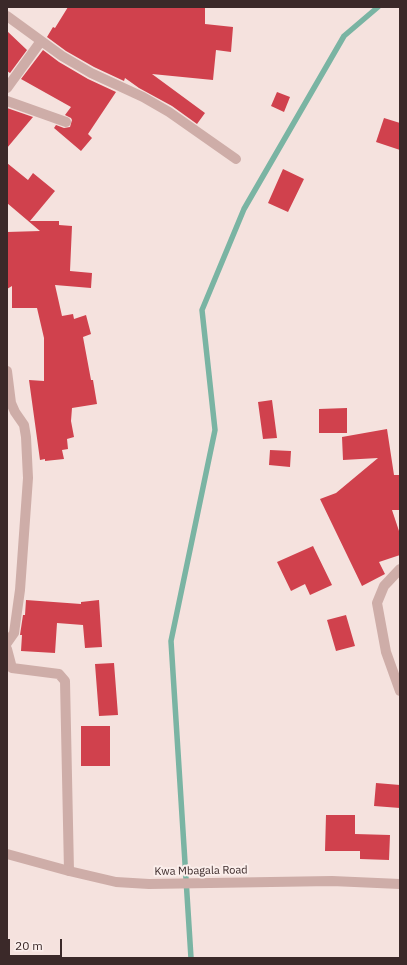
<!DOCTYPE html>
<style>
body{margin:0}
#map{position:relative;width:407px;height:965px;overflow:hidden;background:#f5e2de;font-family:"IBM Plex Sans",sans-serif}
canvas{display:block}
.frame{position:absolute;inset:0;border:8px solid #3b2929;pointer-events:none}
.scale{position:absolute;left:8px;top:939px;width:54px;height:18px;box-sizing:border-box;border:2px solid #3b2929;border-top:0;padding-left:5px;font-size:12px;line-height:14px;white-space:nowrap;color:#3b2929;-webkit-text-stroke:3px #fbeeeb;paint-order:stroke}
</style>
<div id="map">
<canvas width="407" height="965"></canvas>
<div class="frame"></div>
<div class="scale">20 m</div>
</div>
<script>
const context = document.querySelector('canvas').getContext('2d');
context.lineJoin = 'round';
const shape = rows => new Path2D(rows.map(r => 'M' + r).join(''));
function stroke(path, color, width, dash) { context.strokeStyle = color; context.lineWidth = width; context.lineCap = dash ? 'butt' : 'round'; context.setLineDash(dash || []); context.stroke(path); }
function paint(path, color) { context.fillStyle = color; context.fill(path, 'evenodd'); }
function drawText(font, color, halo, rows, align = 'center') {
  context.font = font + ' "IBM Plex Sans",sans-serif'; context.lineWidth = 4; context.setLineDash([]); context.textBaseline = 'middle'; context.strokeStyle = halo; context.fillStyle = color; for (const [text, x, y, turn = 0] of rows) {
    context.save(); context.translate(x, y); context.rotate((+turn || 0) * Math.PI / 180); context.textAlign = isNaN(turn) ? turn : align; if (halo) context.strokeText(text, 0, 0); context.fillText(text, 0, 0); context.restore();
  }
}
const stream = shape([
 [191,958,171,641,215,430,202,310,244,209,344,36,378,7]
]);
const building = shape([
 [68,7,205,7,205,24,233,27,231,52,216,50,213,80,152,74,205,113,197,124,172,106,139,88,125,78,124,81,94,67,66,51,47,37,53,27,55,28],
 [7,31,27,50,10,73,7,71],
 [43,50,59,62,88,79,116,92,88,134,92,138,81,151,54,128,56,125,64,128,70,127,72,120,71,118,65,115,71,107,21,79],
 [277,92,290,97,284,112,271,106],
 [7,108,33,117,7,148],
 [384,118,400,123,400,150,376,142],
 [7,163,28,180,33,173,55,191,30,221,59,221,59,225,72,226,70,271,92,273,91,288,55,285,62,316,73,314,74,319,86,315,91,334,83,337,91,380,93,380,97,404,72,408,71,421,74,437,67,439,68,449,62,450,64,459,45,461,45,459,40,460,29,380,44,381,44,338,37,308,12,308,12,286,7,289,7,232,40,231,7,203],
 [283,169,304,179,288,212,268,203],
 [272,400,277,438,263,439,258,402],
 [347,408,347,433,319,433,319,409],
 [387,429,394,475,400,475,400,510,392,510,400,534,400,555,379,562,385,574,362,586,320,499,336,493,378,458,343,460,342,437],
 [270,450,291,451,290,467,269,465],
 [313,546,332,585,310,595,305,584,291,591,277,562],
 [26,600,81,604,81,602,99,600,102,647,85,648,83,625,57,623,55,653,21,651,22,635,20,635,23,615,25,615],
 [346,615,355,646,336,651,327,620],
 [114,663,118,715,99,716,95,664],
 [81,726,110,726,110,766,81,766],
 [376,783,400,785,400,808,374,806],
 [326,815,355,815,355,834,390,835,389,860,360,859,360,851,325,851]
]);
const minor = shape([
 [7,16,62,56,91,73,143,97,169,112,236,159],
 [7,88,41,41],
 [7,101,66,122],
 [7,371,11,403,15,412,24,425,26,437,28,478,20,590,14,633,7,643],
 [400,569,384,586,377,603,386,652,400,691],
 [7,649,12,668,59,674,65,681,69,871]
]);
const tertiary = shape([
 [7,854,69,871,116,882,149,884,332,881,400,884]
]);
const streetNames = [
 ["Kwa Mbagala Road",201,871,-1]
];
stroke(stream, '#7ab4a3', 5.5);
paint(building, '#d0414d');
stroke(minor, '#ceada8', 10);
stroke(tertiary, '#ceada8', 10);
drawText('11px', '#3b2929', '#fbeeeb', streetNames);
</script>
